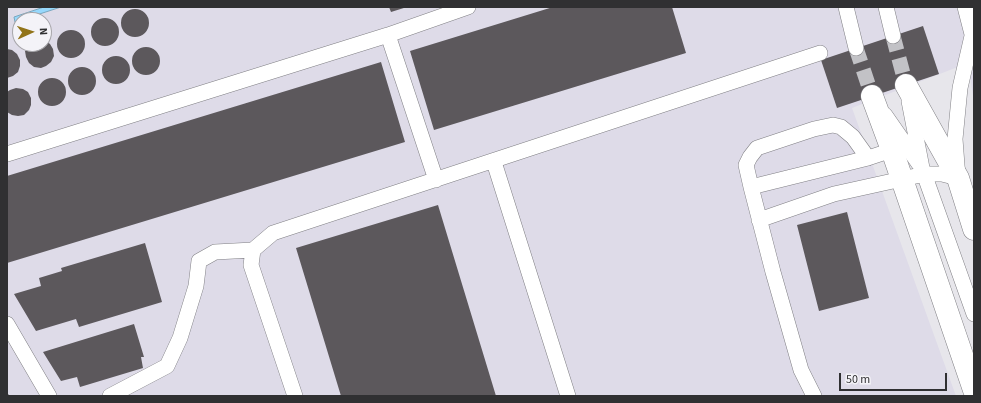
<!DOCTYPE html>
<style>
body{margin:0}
#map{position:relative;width:981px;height:403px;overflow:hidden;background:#e7e6eb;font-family:"Source Sans 3",sans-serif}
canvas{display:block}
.frame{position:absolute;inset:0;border:8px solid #303032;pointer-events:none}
.north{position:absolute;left:12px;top:12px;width:40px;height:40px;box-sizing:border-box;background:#f4f3f8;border:1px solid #a6a5a9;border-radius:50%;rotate:87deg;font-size:11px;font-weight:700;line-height:16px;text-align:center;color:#303032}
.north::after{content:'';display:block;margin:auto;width:14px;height:18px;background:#92741a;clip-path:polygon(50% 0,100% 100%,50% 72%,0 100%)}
.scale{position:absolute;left:839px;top:373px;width:108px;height:18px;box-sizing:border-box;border:2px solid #303032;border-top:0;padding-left:5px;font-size:12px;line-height:14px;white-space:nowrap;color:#303032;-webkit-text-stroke:3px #f4f3f8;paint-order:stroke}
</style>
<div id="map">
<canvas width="981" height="403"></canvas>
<div class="frame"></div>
<div class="north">N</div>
<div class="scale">50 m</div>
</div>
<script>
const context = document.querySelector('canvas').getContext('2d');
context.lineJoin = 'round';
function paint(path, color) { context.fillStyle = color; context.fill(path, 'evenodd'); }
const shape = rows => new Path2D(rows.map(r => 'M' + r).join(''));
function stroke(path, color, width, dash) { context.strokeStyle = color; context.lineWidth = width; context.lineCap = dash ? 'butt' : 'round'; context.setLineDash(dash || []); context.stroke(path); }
const built = shape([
 [7,7,44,7,14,17,15,22,20,21,20,44,44,44,44,20,22,20,61,7,974,7,974,102,968,63,852,108,956,396,7,396]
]);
const water = shape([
 [44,7,61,7,15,22,14,17,44,7]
]);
const building = shape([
 [389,7,407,7,391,12],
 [553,7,672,7,686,53,434,130,410,51],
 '121 23a14 14 0 1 1 28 0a14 14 0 1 1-28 0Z',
 '91 32a14 14 0 1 1 28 0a14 14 0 1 1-28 0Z',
 [923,26,939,74,837,108,821,60],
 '57 44a14 14 0 1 1 28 0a14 14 0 1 1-28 0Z',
 [44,40,50,44,53,49,54,56,51,62,46,66,41,68,34,67,29,63,26,57,25,51,29,44,44,44],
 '132 61a14 14 0 1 1 28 0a14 14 0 1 1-28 0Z',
 [7,49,12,50,17,54,20,60,20,66,18,72,13,76,7,78],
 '102 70a14 14 0 1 1 28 0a14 14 0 1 1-28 0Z',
 [381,62,405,142,7,263,7,176],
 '68 81a14 14 0 1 1 28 0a14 14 0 1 1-28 0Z',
 '38 92a14 14 0 1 1 28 0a14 14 0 1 1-28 0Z',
 [16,88,23,89,28,92,31,98,31,105,29,110,24,115,18,116,12,115,7,112,7,92,10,90],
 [438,205,496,396,341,396,296,248],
 [847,212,869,298,819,311,797,225],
 [145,243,162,302,79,327,76,319,36,331,14,294,41,286,39,278,62,271,61,268],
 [134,324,144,357,141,357,143,368,80,387,77,377,61,381,43,352]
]);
const minorTunnel = shape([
 [893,36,906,85],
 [856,48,872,96]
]);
const minor = shape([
 [846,7,856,48],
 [886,7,893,36],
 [965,7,974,42],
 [388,35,436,180],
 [909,101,922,168,974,314],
 [885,115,919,164],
 [7,154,388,35,468,7],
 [494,162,568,396],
 [751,187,746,165,750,157,757,148,814,129,833,125,841,127,853,137,868,158],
 [759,220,834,194,902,179,925,174,942,174,958,178,955,139,960,88,972,36],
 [7,324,49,396],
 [110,396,167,366,180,338,196,286,199,261,215,252,253,250],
 [295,396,251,265,253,250,273,233,820,53],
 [814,396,801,370,773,272,751,187,868,158,892,150]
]);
const highway = shape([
 [906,85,958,178,974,229],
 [872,96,892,150,974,390]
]);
const rail = shape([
 [7,395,8,396]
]);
paint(built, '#dedbe8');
paint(water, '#97d8fc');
stroke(water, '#78a6bf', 1);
paint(building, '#5c585c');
stroke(minorTunnel, '#c2c2c6', 15, [15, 8]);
stroke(minor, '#818085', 16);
stroke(highway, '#818085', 23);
stroke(minor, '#fff', 15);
stroke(highway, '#fff', 22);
stroke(rail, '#737275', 3, [7, 7]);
</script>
